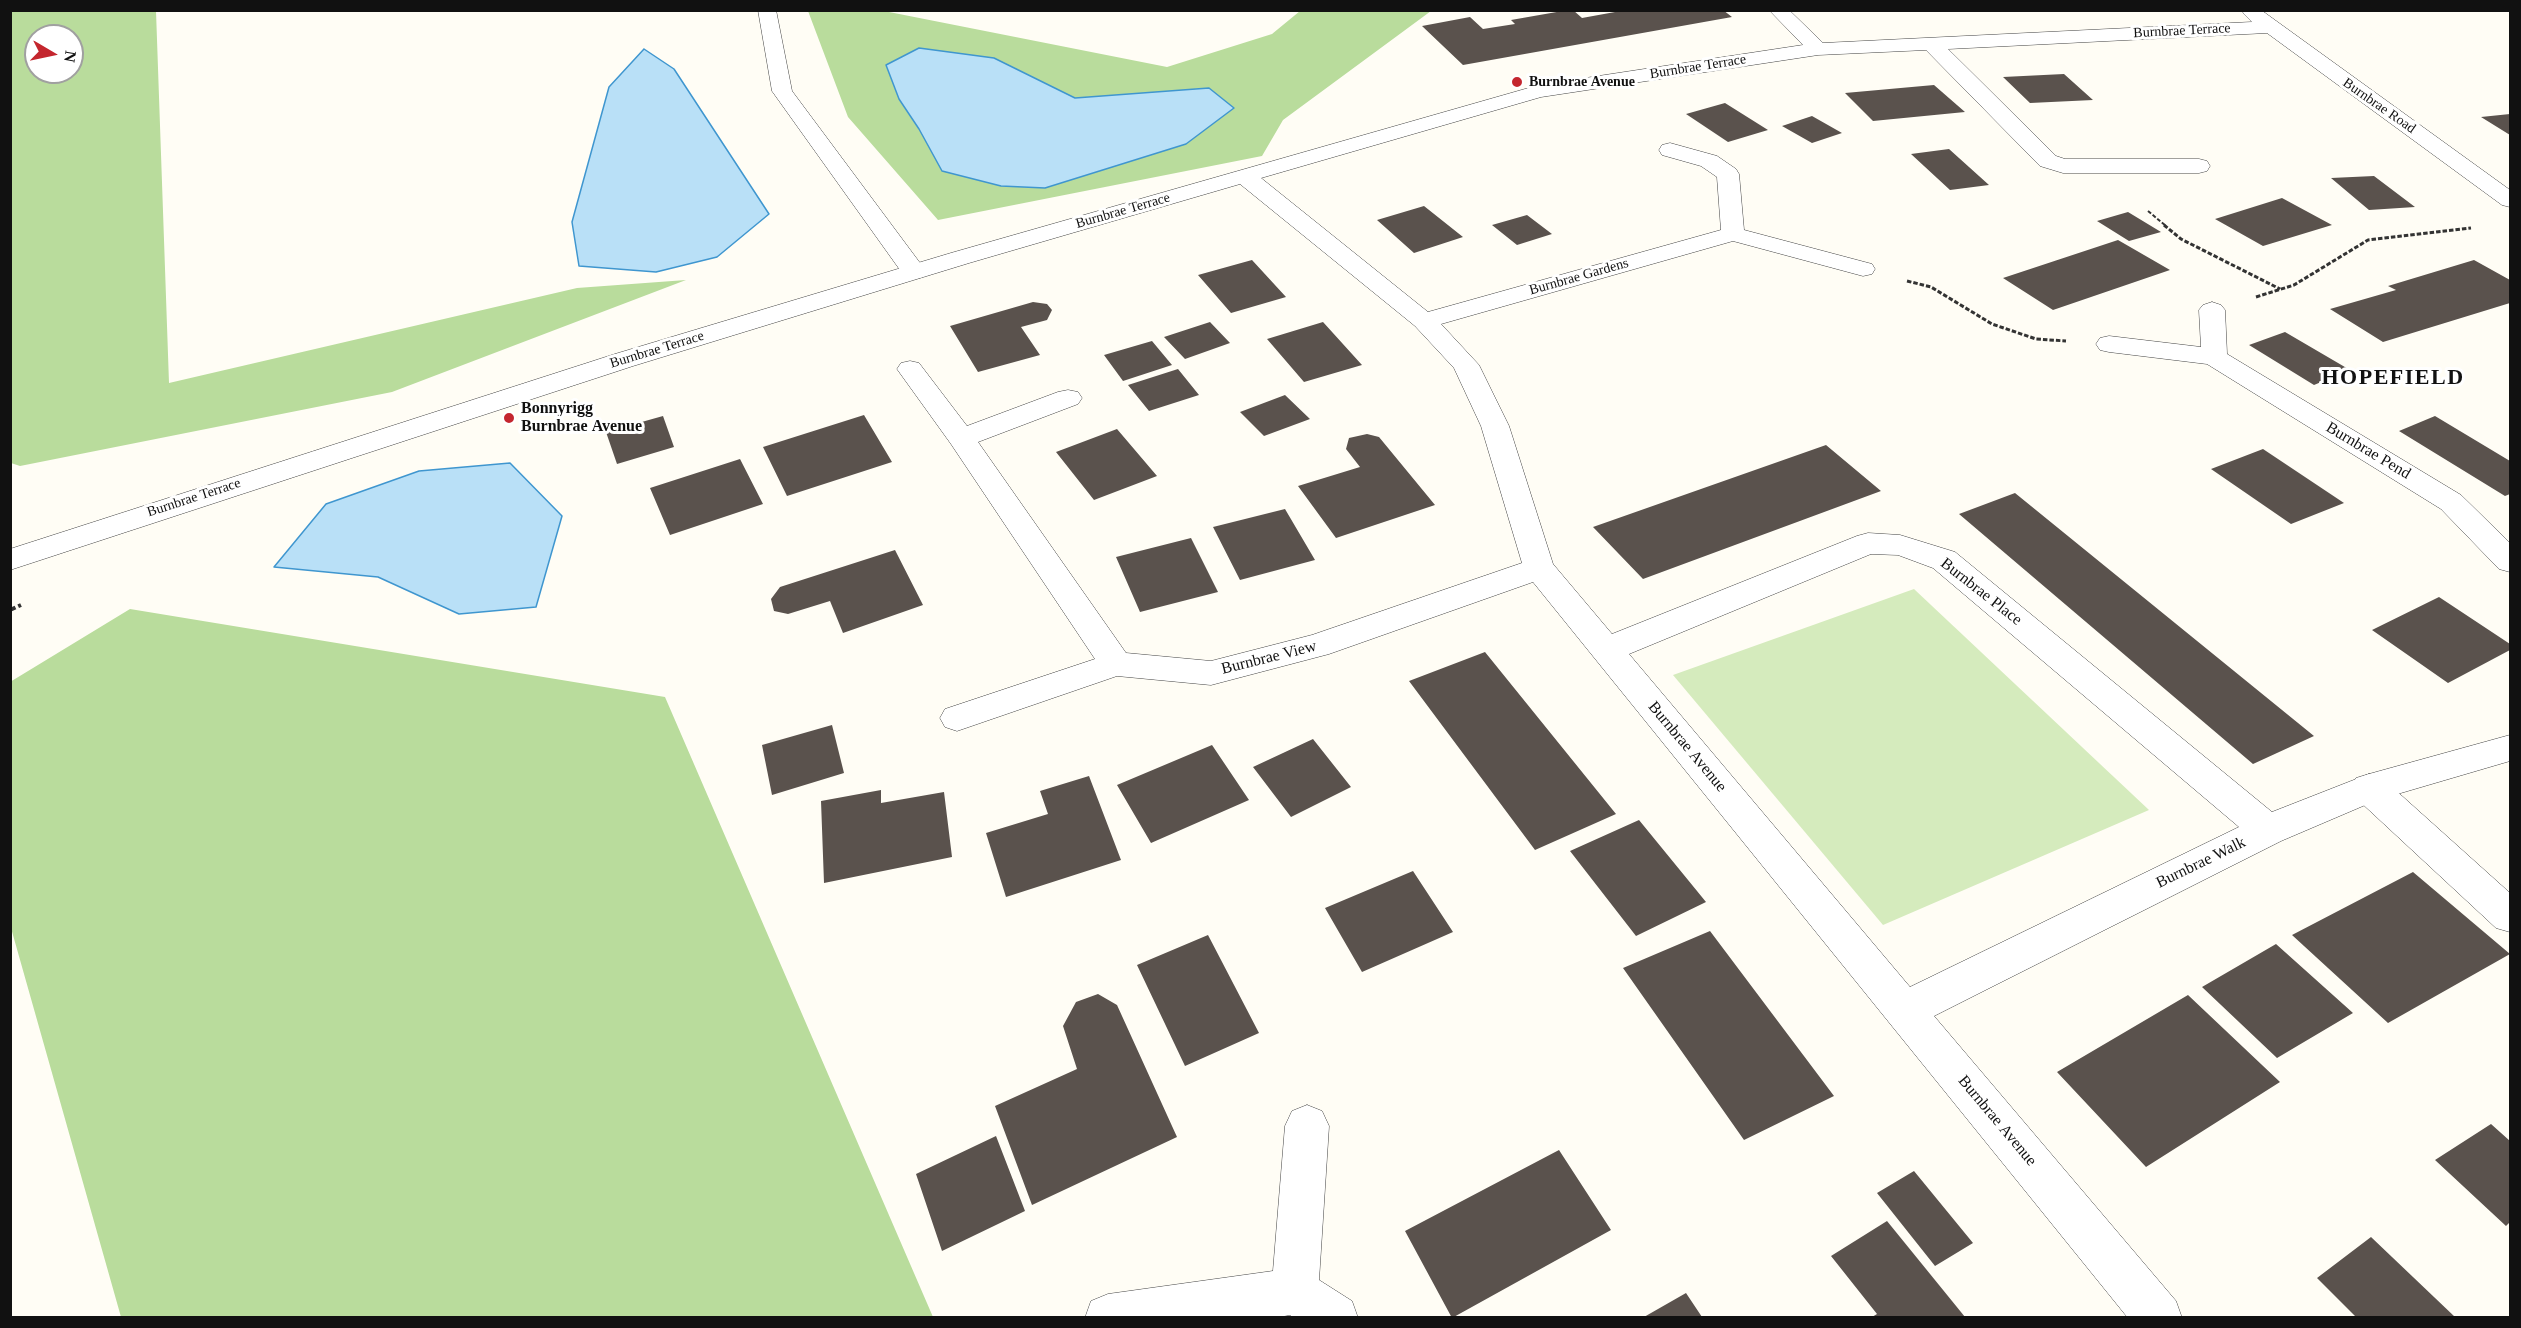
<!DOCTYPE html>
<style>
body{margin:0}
#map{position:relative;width:2521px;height:1328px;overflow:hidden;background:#fffdf5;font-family:Georgia,serif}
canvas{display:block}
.frame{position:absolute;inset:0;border:12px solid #111;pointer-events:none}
.north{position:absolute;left:24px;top:24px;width:60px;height:60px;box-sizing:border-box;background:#fff;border:2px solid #a0a0a0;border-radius:50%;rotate:99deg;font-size:16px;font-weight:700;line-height:24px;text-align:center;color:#111}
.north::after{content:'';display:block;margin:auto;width:21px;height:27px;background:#c4262e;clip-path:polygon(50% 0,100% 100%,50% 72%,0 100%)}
</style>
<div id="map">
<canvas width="2521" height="1328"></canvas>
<div class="frame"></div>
<div class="north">N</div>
</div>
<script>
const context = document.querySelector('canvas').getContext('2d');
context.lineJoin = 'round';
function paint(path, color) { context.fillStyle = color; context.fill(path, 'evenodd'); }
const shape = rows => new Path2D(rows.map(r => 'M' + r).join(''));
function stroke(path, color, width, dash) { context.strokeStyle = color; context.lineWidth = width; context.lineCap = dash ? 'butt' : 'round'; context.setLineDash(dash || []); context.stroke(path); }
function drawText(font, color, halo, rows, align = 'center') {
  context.font = font + ' Georgia,serif'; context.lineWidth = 6; context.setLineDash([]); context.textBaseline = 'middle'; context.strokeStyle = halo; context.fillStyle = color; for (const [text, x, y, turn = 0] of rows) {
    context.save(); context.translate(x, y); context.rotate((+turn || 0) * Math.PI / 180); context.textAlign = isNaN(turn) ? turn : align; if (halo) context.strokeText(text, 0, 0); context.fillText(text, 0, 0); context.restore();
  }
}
const green = shape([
 [1914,589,2149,810,1883,925,1673,675]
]);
const forest = shape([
 [10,11,156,11,169,383,577,288,686,280,392,392,20,466,11,463],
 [36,36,72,36,72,72,36,72],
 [808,11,884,11,1167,67,1272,34,1300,11,1431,11,1283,120,1262,156,938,220,848,117],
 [994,58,1075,98,1140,95,1186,144,1045,188,1001,186,919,129,899,99,886,65],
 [130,609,665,697,933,1317,121,1317,11,928,10,682]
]);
const water = shape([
 [919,48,994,58,1075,98,1209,88,1234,108,1186,144,1045,188,1001,186,942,171,919,129,899,99,886,65,919,48],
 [644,49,674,69,769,214,717,257,656,272,579,266,572,222,609,87,644,49],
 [510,463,562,516,536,607,459,614,378,577,274,567,326,504,419,471,510,463]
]);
const building = shape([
 [1568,10,1573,10,1582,18,1626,10,1723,10,1732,17,1463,65,1422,26,1470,17,1483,29,1515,24,1511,20],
 [2064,74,2093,100,2030,103,2003,77],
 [1934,85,1965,112,1873,121,1845,93],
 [1725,103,1768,130,1728,142,1686,114],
 [2510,114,2510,135,2481,117],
 [1812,116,1842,133,1812,143,1782,126],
 [1949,149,1989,185,1950,190,1911,154],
 [2374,176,2415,207,2369,210,2331,178],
 [2282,198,2332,225,2263,246,2215,219],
 [1424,206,1463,237,1414,253,1377,220],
 [2128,212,2161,232,2129,241,2097,221],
 [1527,215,1552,234,1517,245,1492,225],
 [2118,240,2170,270,2053,310,2003,278],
 [1252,260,1286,297,1231,313,1198,275],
 [2474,260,2510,280,2510,303,2383,342,2330,309,2396,290,2388,286],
 [1033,302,1047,304,1052,310,1047,320,1021,327,1040,355,978,372,950,326],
 [1210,322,1230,343,1185,359,1164,337],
 [1323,322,1362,365,1304,382,1267,339],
 [2285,332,2350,370,2314,385,2249,345],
 [1152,341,1172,365,1123,381,1104,355],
 [1178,369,1199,395,1149,411,1128,385],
 [1285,395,1310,419,1264,436,1240,412],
 [864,415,892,462,787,496,763,447],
 [663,416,674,447,617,464,606,432],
 [2435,416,2510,461,2510,494,2505,496,2399,431],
 [1117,429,1157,476,1094,500,1056,452],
 [1367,434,1379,437,1435,505,1336,538,1298,486,1360,467,1346,449,1349,438],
 [1826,445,1881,491,1643,579,1593,527],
 [2263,449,2344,503,2291,524,2211,469],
 [740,459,763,504,670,535,650,488],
 [2015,493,2314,736,2253,764,1959,514],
 [1285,509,1315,560,1240,580,1213,527],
 [1191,538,1218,592,1140,612,1116,557],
 [895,550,923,605,843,633,830,601,788,614,774,611,771,599,780,587],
 [2439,597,2510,644,2510,650,2448,683,2372,630],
 [1485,652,1616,814,1535,850,1409,681],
 [832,725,844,773,772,795,762,745],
 [1313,739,1351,787,1291,817,1253,767],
 [1212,745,1249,800,1151,843,1117,785],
 [1089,776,1121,860,1006,897,986,833,1048,814,1040,791],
 [881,790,881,803,944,792,952,857,824,883,821,801],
 [1639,820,1706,902,1636,936,1570,851],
 [1413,871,1453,932,1362,972,1325,908],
 [2413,872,2510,954,2388,1023,2292,935],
 [1710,931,1834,1096,1744,1140,1623,968],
 [1208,935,1259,1033,1185,1066,1137,965],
 [2276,944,2353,1013,2277,1058,2202,987],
 [1098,994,1117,1005,1177,1137,1032,1205,995,1106,1077,1069,1063,1026,1076,1002],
 [2188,995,2280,1082,2146,1167,2057,1072],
 [2491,1124,2510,1141,2510,1222,2506,1226,2435,1160],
 [996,1136,1025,1211,942,1251,916,1174],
 [1559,1150,1611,1230,1452,1318,1405,1231],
 [1914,1171,1973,1243,1935,1266,1877,1193],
 [1887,1221,1965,1317,1872,1317,1877,1314,1831,1256],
 [2371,1237,2455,1317,2356,1317,2317,1278],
 [1686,1293,1702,1317,1644,1317]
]);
const pathFar2 = shape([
 [2148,211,2166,226]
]);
const pathFar1 = shape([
 [2164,225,2181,239,2280,289],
 [1907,281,1931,287,1992,324,2036,339,2066,341],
 [2256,297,2294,285,2368,240,2471,228]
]);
const path = shape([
 [10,610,21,605]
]);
const lane = shape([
 [758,10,776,10,792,91,923,267,926,272,923,277,914,279,905,277,772,91,758,10],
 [2369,774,2382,778,2510,893,2510,932,2496,928,2356,798,2351,788,2356,778,2369,774]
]);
const street = shape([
 [1769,10,1789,10,1823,43,2252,22,2243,13,2244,10,2261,10,2510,190,2510,207,2502,205,2267,33,1948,49,2056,156,2065,159,2199,159,2207,161,2210,166,2207,171,2199,173,2063,173,2040,166,1926,50,1818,55,1541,97,1261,178,1428,312,1721,230,1717,177,1701,166,1662,155,1659,150,1662,145,1670,143,1717,156,1736,169,1739,174,1744,230,1872,264,1875,269,1872,274,1863,276,1733,241,1441,324,1479,365,1509,426,1553,564,1612,634,1857,536,1868,533,1900,535,1955,552,2272,812,2369,774,2510,735,2510,761,2377,800,2281,841,1934,1016,2176,1301,2182,1318,2128,1318,1533,582,1329,654,1211,685,1117,676,957,731,945,727,940,718,945,709,1095,659,951,444,897,369,901,363,910,361,919,363,967,426,1058,392,1068,390,1078,392,1082,398,1078,404,978,442,1126,653,1211,661,1312,635,1522,563,1481,426,1454,368,1415,326,1240,184,969,263,633,366,10,570,10,549,615,354,951,253,1539,85,1803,45,1769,10],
 [1871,554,1898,555,1933,568,2239,827,1910,987,1629,654,1871,554],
 [2212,302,2221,305,2225,310,2227,354,2461,495,2510,543,2510,572,2499,569,2441,509,2207,364,2109,352,2100,350,2096,344,2100,338,2109,336,2201,347,2199,310,2203,305,2212,302],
 [1307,1105,1322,1111,1329,1126,1319,1280,1352,1301,1358,1318,1293,1318,1290,1315,1273,1318,1085,1318,1091,1301,1108,1294,1273,1271,1285,1126,1292,1111,1307,1105]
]);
const markers = [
 [1517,82,6,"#c4262e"],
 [509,418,6,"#c4262e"]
];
const farStreetnames = [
 ["Burnbrae Terrace",2182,31,-3],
 ["Burnbrae Terrace",1698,67,-9],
 ["Burnbrae Road",2379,106,35],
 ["Burnbrae Terrace",1123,211,-16],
 ["Burnbrae Gardens",1579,277,-16],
 ["Burnbrae Terrace",657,350,-17],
 ["Burnbrae Terrace",194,498,-18]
];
const farPoinames = [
 ["Burnbrae Avenue",1529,82]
];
const poiNames = [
 ["Bonnyrigg",521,409],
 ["Burnbrae Avenue",521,427]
];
const streetNames = [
 ["Burnbrae Pend",2368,451,31],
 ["Burnbrae Place",1981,592,38],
 ["Burnbrae View",1269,658,-14],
 ["Burnbrae Avenue",1687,747,50],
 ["Burnbrae Walk",2201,863,-26],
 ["Burnbrae Avenue",1997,1121,50]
];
const districtNames = [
 ["HOPEFIELD",2393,378]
];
paint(green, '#d5ebbd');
paint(forest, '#b9dc9c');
paint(water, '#b9e0f7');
stroke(water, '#3f96cf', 1.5);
paint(building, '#5a524d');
stroke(lane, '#444', 1);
stroke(street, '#444', 1);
stroke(pathFar2, '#333', 2, [4, 2]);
stroke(pathFar1, '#333', 3, [4.5, 2]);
stroke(path, '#333', 4, [6, 3]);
paint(lane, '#fff');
paint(street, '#fff');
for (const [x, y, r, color] of markers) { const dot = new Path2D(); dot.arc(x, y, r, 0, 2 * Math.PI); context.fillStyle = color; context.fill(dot); stroke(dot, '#fff', 2); }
drawText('14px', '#111', '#fff', farStreetnames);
drawText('bold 14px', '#111', '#fff', farPoinames, 'left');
drawText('bold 16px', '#111', '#fff', poiNames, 'left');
drawText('16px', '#111', '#fff', streetNames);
context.letterSpacing = '1.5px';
drawText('bold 22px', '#111', '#fff', districtNames);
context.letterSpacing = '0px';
</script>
